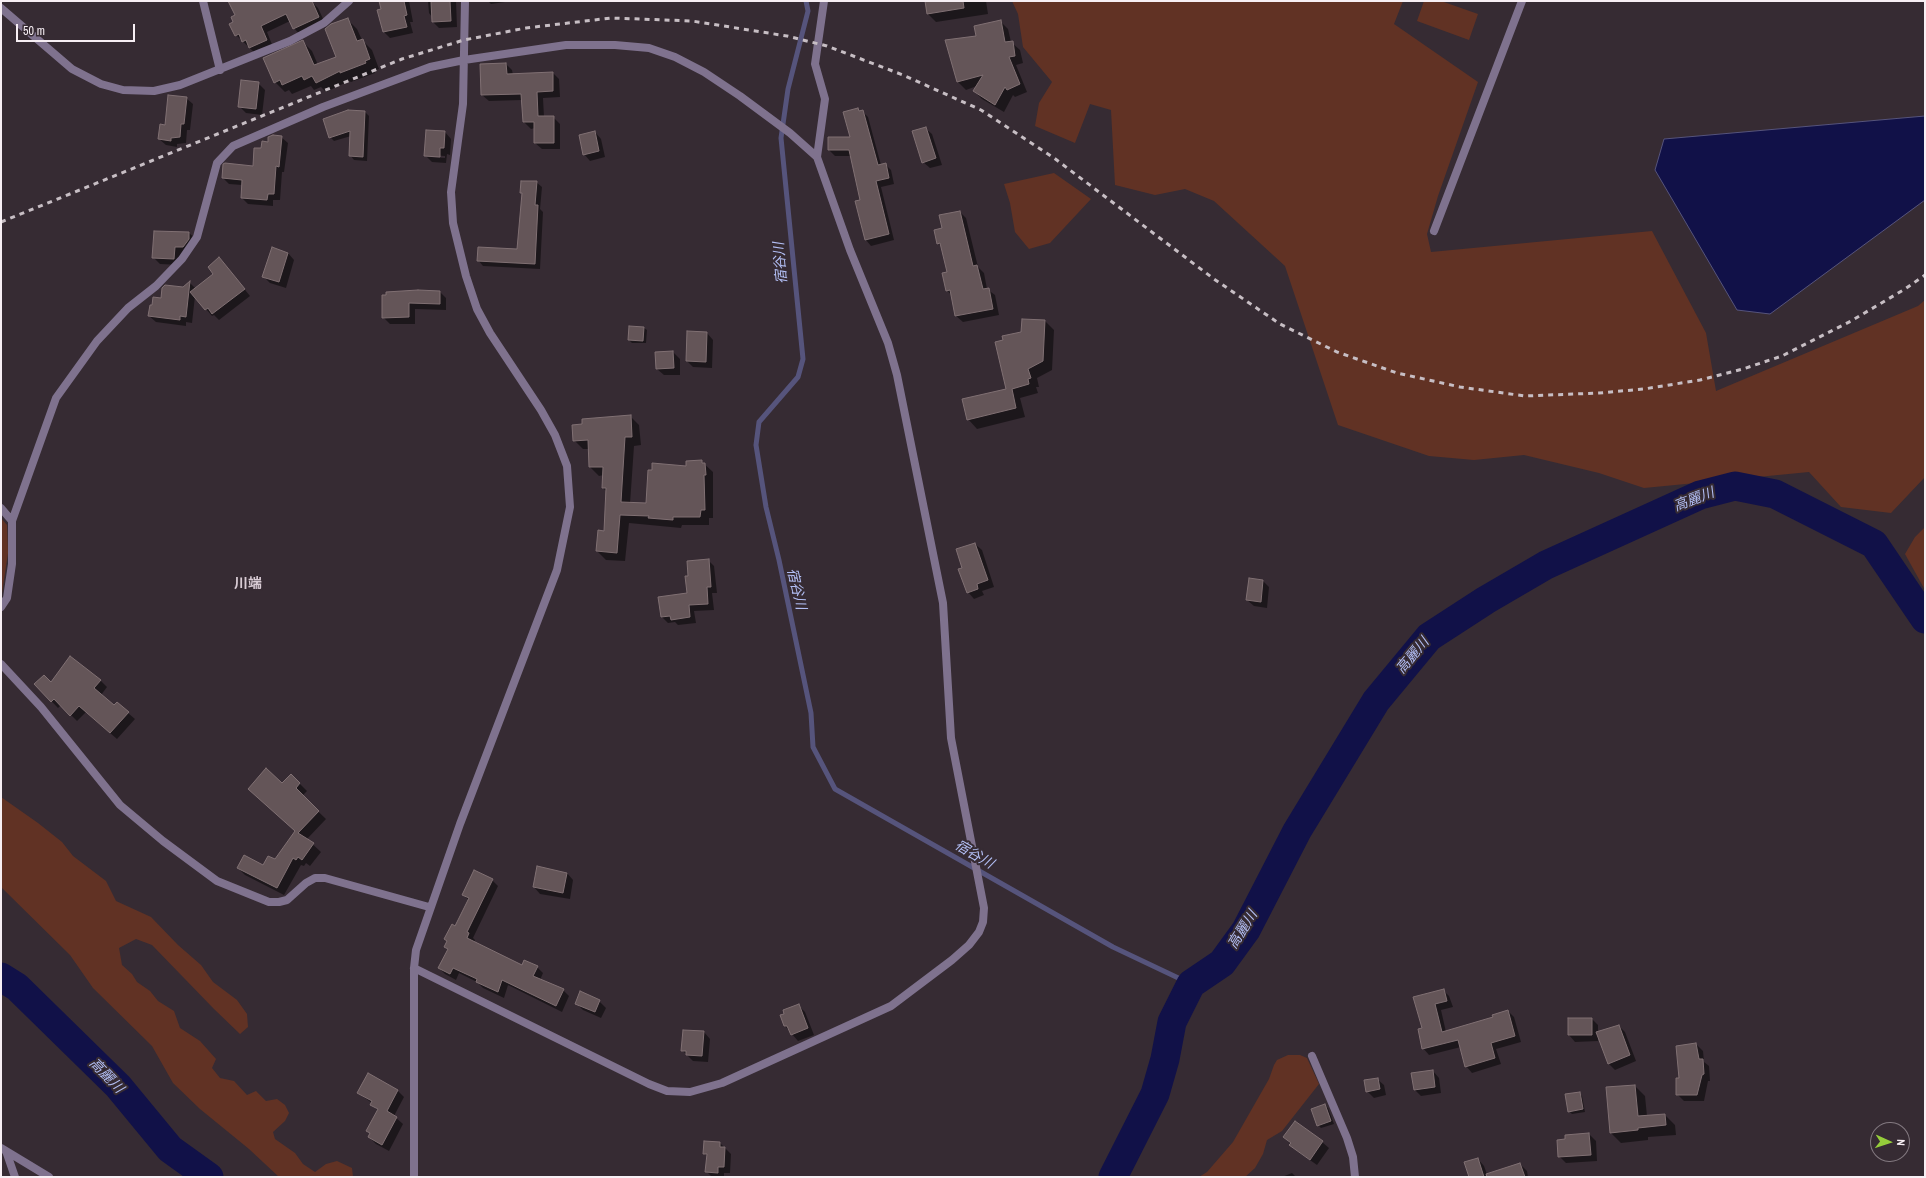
<!DOCTYPE html>
<meta charset="utf-8">
<style>
body{margin:0}
#map{position:relative;width:1926px;height:1178px;overflow:hidden;background:#362b33;font-family:"Archivo Narrow",sans-serif}
canvas{display:block}
.frame{position:absolute;inset:0;border:2px solid #f7eff4;pointer-events:none}
.north{position:absolute;left:1870px;top:1122px;width:40px;height:40px;box-sizing:border-box;background:#362b33;border:1px solid #837980;border-radius:50%;rotate:93deg;font-size:11px;font-weight:700;line-height:16px;text-align:center;color:#f7eff4}
.north::after{content:'';display:block;margin:auto;width:14px;height:18px;background:#95cc3b;clip-path:polygon(50% 0,100% 100%,50% 72%,0 100%)}
.scale{position:absolute;left:16px;top:24px;width:119px;height:18px;box-sizing:border-box;border:2px solid #f7eff4;border-top:0;padding-left:5px;font-size:12px;line-height:14px;white-space:nowrap;color:#f7eff4;-webkit-text-stroke:3px #362b33;paint-order:stroke}
</style>
<div id="map">
<canvas width="1926" height="1178"></canvas>
<div class="frame"></div>
<div class="north">N</div>
<div class="scale">50 m</div>
</div>
<script>
const context = document.querySelector('canvas').getContext('2d');
context.lineJoin = 'round';
function paint(path, color) { context.fillStyle = color; context.fill(path, 'evenodd'); }
const shape = rows => new Path2D(rows.map(r => 'M' + r).join(''));
function stroke(path, color, width, dash) { context.strokeStyle = color; context.lineWidth = width; context.lineCap = dash ? 'butt' : 'round'; context.setLineDash(dash || []); context.stroke(path); }
function drawText(font, color, halo, rows, align = 'center') {
  context.font = font + ' "Archivo Narrow","Noto Sans JP",sans-serif'; context.lineWidth = 4; context.setLineDash([]); context.textBaseline = 'middle'; context.strokeStyle = halo; context.fillStyle = color; for (const [text, x, y, turn = 0] of rows) {
    context.save(); context.translate(x, y); context.rotate((+turn || 0) * Math.PI / 180); context.textAlign = isNaN(turn) ? turn : align; if (halo) context.strokeText(text, 0, 0); context.fillText(text, 0, 0); context.restore();
  }
}
const green = shape([
 [1012,1,1403,1,1394,24,1478,82,1438,196,1427,234,1431,252,1652,231,1706,333,1716,391,1918,306,1925,300,1925,477,1891,513,1841,507,1809,472,1644,488,1599,473,1524,455,1474,460,1429,456,1338,425,1285,266,1214,201,1185,189,1155,195,1115,185,1111,110,1090,104,1075,143,1035,126,1039,103,1052,82,1023,47,1018,14],
 [1424,1,1441,1,1478,14,1469,40,1417,21],
 [1054,173,1091,199,1050,243,1029,249,1015,232,1010,203,1004,184],
 [1,518,7,525,8,553,1,600],
 [1925,527,1925,590,1905,554,1915,537],
 [1,797,38,823,62,842,73,856,106,881,116,901,151,917,178,945,201,965,213,982,237,1000,247,1014,248,1027,240,1034,214,1009,152,945,136,939,119,948,122,965,132,974,137,982,150,991,158,1001,174,1011,180,1028,200,1041,216,1059,212,1068,220,1078,234,1081,247,1095,256,1091,266,1101,277,1099,285,1105,289,1113,285,1121,273,1132,275,1139,295,1153,303,1164,315,1172,326,1164,337,1161,352,1168,353,1177,279,1177,249,1149,200,1109,173,1083,152,1046,93,988,70,955,1,887],
 [1288,1055,1300,1055,1307,1058,1319,1084,1282,1131,1267,1140,1263,1154,1255,1168,1245,1177,1199,1177,1207,1172,1233,1142,1269,1079,1274,1065,1277,1060]
]);
const water = shape([
 [1925,116,1925,200,1770,314,1737,310,1655,170,1664,139,1925,116]
]);
const shadow = shape([
 [229,1,311,1,318,8,325,23,300,35,294,28,290,21,267,32,273,47,256,54,236,35,234,23,236,16],
 [380,1,409,1,413,22,410,22,413,33,390,38,384,32,379,11,382,10],
 [428,1,456,1,457,27,439,28,433,22,432,17,429,13],
 [488,1,505,1,505,2,491,4],
 [926,1,986,1,988,14,936,22,928,14],
 [347,19,357,29,362,40,372,50,379,69,374,71,375,73,351,82,349,81,326,92,321,87,314,90,311,86,292,94,289,90,285,92,275,82,303,42,312,51,318,65,337,57],
 [1000,21,1008,29,1011,42,1020,50,1023,63,1016,65,1027,92,1015,97,1013,95,1004,112,982,99,974,91,977,86,966,90,958,82,978,37],
 [506,64,512,70,513,75,553,73,559,79,560,97,543,98,544,117,553,117,560,124,560,149,542,149,535,143,535,128,531,129,524,122,522,100,489,101,482,95],
 [258,83,265,90,262,115,246,113,239,106],
 [186,98,193,104,190,130,187,130,186,143,177,144,177,147,166,145,159,139,166,126],
 [857,109,860,112,862,111,868,117,881,165,885,164,891,170,894,184,881,187,894,240,871,246,866,240,861,201,851,156,835,156,829,150,851,138],
 [365,112,369,116,367,161,354,160,350,155,351,136,334,141,330,137],
 [925,128,932,134,942,165,930,168,923,162],
 [445,132,451,139,450,155,447,154,446,163,432,162,425,155],
 [431,155,445,156,445,158,431,157],
 [595,132,601,139,605,157,590,161,584,154],
 [281,137,288,143,284,172,282,172,280,200,273,200,273,206,248,204,242,198,242,185,229,184,223,178,254,167,262,149,268,143],
 [536,182,542,187,540,209,543,212,540,269,483,266,478,260,518,250],
 [960,212,966,218,978,267,984,273,987,289,995,295,999,315,963,322,956,316,952,296,947,290,948,273,942,247,938,243,944,229],
 [189,233,196,239,190,254,181,253,180,265,160,264,153,257],
 [272,249,288,253,294,260,286,288,270,283,264,277],
 [225,265,250,296,219,320,214,315,212,316,195,296,192,323,186,322,186,326,156,322,149,316,153,306,161,299,184,288,190,283,196,289],
 [440,292,446,298,446,310,415,309,415,324,390,324,383,317,383,296],
 [1045,321,1054,330,1052,370,1037,378,1039,387,1036,387,1038,393,1020,398,1025,417,977,429,968,419,1007,390,1004,341],
 [644,328,647,330,646,343,632,343,629,340],
 [707,333,713,340,712,368,693,367,687,361],
 [673,352,680,359,680,375,664,375,657,369],
 [630,416,639,425,641,445,634,446,630,504,647,504,687,467,701,461,713,472,713,518,709,518,709,525,682,525,681,528,629,523,625,561,606,560,597,551,605,532,607,492,603,488,604,475,599,476,590,467,589,449,583,449,574,440],
 [975,544,982,550,994,587,982,591,984,595,974,599,968,592,964,568],
 [708,560,714,566,717,593,712,593,714,610,694,611,696,623,678,625,675,622,668,623,662,617,660,598,688,594,689,577],
 [1250,579,1263,581,1269,587,1267,608,1254,606,1247,600],
 [100,680,107,687,101,695,114,706,128,713,135,719,117,739,86,712,77,721,61,705,58,708,35,684],
 [291,775,307,791,302,796,326,819,307,839,321,852,310,866,306,863,304,866,301,865,284,895,245,875,238,868,263,867,275,861,296,831,283,784],
 [538,867,567,873,573,880,570,899,540,894,534,887],
 [492,880,498,886,473,938,475,940,474,943,522,966,537,967,543,973,540,980,563,990,569,996,562,1012,508,985,504,998,483,988,477,982,459,973,456,980,445,974,439,968,448,950,445,947,469,900,463,895],
 [1443,990,1449,996,1453,1007,1441,1010,1446,1032,1494,1018,1508,1011,1514,1017,1521,1042,1496,1049,1501,1064,1472,1073,1466,1066,1461,1047,1429,1055,1423,1048,1424,1029,1415,998],
 [599,1001,606,1008,601,1018,583,1010,576,1003],
 [799,1006,805,1012,814,1035,798,1041,785,1026],
 [1569,1019,1592,1019,1598,1025,1598,1032,1619,1026,1625,1032,1636,1061,1615,1070,1608,1063,1598,1037,1598,1041,1575,1042,1569,1035],
 [704,1032,710,1039,708,1062,693,1061,682,1050],
 [1696,1044,1703,1051,1704,1062,1709,1066,1710,1081,1708,1081,1704,1101,1684,1101,1677,1094,1680,1079],
 [1433,1071,1439,1078,1441,1093,1421,1096,1415,1090],
 [368,1075,398,1091,404,1097,394,1116,403,1124,389,1151,376,1144,369,1137,371,1134,368,1131,378,1111,372,1103,358,1093],
 [1377,1079,1384,1085,1386,1095,1374,1098,1367,1091],
 [1635,1086,1645,1096,1647,1116,1665,1115,1675,1125,1676,1135,1648,1137,1648,1140,1621,1143,1611,1133],
 [1579,1093,1582,1096,1585,1112,1572,1114,1569,1111],
 [1325,1105,1328,1108,1334,1124,1321,1128,1318,1125],
 [1589,1134,1596,1141,1597,1161,1566,1163,1559,1156,1566,1140],
 [1284,1137,1322,1142,1329,1148,1317,1165,1297,1151],
 [720,1143,731,1154,730,1173,724,1173,724,1177,712,1177,706,1171,707,1156,704,1153],
 [1478,1159,1484,1166,1488,1177,1470,1177],
 [1520,1164,1527,1171,1528,1177,1499,1177],
 [1292,1173,1296,1177,1282,1177]
]);
const stream = shape([
 [806,1,808,11,788,89,781,138,803,359,798,377,759,422,756,445,766,507,779,560,811,713,813,747,835,789,1113,947,1191,984]
]);
const river = shape([
 [1,977,17,987,118,1086,170,1149,209,1177],
 [1113,1177,1155,1094,1165,1059,1172,1022,1191,984,1222,963,1246,930,1297,831,1376,701,1429,637,1486,600,1546,565,1700,495,1735,486,1775,494,1874,544,1925,619]
]);
const building = shape([
 [228,1,312,1,319,17,293,29,286,14,261,26,267,40,249,48,246,40,242,42,239,34,235,36,229,24,233,22,231,17,235,15,228,1],
 [379,1,404,1,407,15,404,16,407,27,383,32,377,10,381,9,379,1],
 [431,1,450,1,451,21,432,22,431,1],
 [925,1,963,1,964,8,927,14,925,1],
 [348,18,357,41,363,39,370,59,365,61,366,63,340,73,340,71,316,83,312,76,304,80,302,76,282,85,280,80,274,83,263,58,303,40,314,65,336,57,325,29,331,24,348,18],
 [1001,20,1005,42,1013,41,1015,56,1009,57,1020,84,1007,90,1005,87,995,105,973,91,983,75,957,82,945,40,976,36,974,26,1001,20],
 [506,63,507,74,553,72,553,91,537,92,538,116,554,116,554,143,534,143,534,122,523,122,521,94,481,95,480,64,506,63],
 [241,80,259,82,256,109,238,107,241,80],
 [168,95,187,97,184,124,181,124,180,137,171,138,171,141,158,139,160,124,165,125,168,95],
 [858,108,859,111,863,110,878,165,886,163,889,178,876,181,889,234,865,240,855,201,860,200,849,150,828,150,828,137,850,137,843,112,858,108],
 [348,110,365,111,363,157,349,156,350,131,329,138,323,119,348,110],
 [926,127,936,158,922,163,912,131,926,127],
 [426,130,445,131,444,148,440,148,440,157,424,156,426,130],
 [595,131,599,151,583,155,579,135,595,131],
 [273,135,282,136,279,167,276,166,274,194,268,194,267,200,241,198,242,180,222,178,223,164,225,163,253,166,254,148,261,148,262,141,268,142,268,137,273,135],
 [521,181,537,181,535,205,538,205,535,264,477,261,478,247,517,249,522,193,520,193,521,181],
 [960,211,973,266,977,265,983,289,989,288,993,309,955,316,950,290,946,291,942,273,947,272,940,243,937,244,934,230,942,228,939,215,960,211],
 [154,231,189,232,189,239,183,247,175,247,174,259,152,258,154,231],
 [272,247,288,253,279,282,262,277,272,247],
 [219,257,245,289,212,314,208,308,205,310,190,292,213,274,208,267,219,257],
 [190,281,186,317,180,316,180,320,148,316,150,305,152,305,153,297,161,298,162,288,165,285,183,287,190,281],
 [418,290,440,291,440,304,409,303,409,317,382,318,382,295,386,295,386,292,418,290],
 [1022,319,1045,320,1043,361,1028,369,1031,378,1028,379,1029,384,1012,389,1016,408,967,420,962,399,1006,389,995,342,1003,340,1002,336,1021,332,1022,319],
 [629,326,644,327,643,341,628,340,629,326],
 [687,331,707,332,706,362,686,361,687,331],
 [673,351,674,368,656,369,655,352,673,351],
 [631,415,632,437,625,437,621,502,646,503,648,470,652,470,652,463,686,466,686,461,702,460,702,463,705,463,706,475,704,475,705,510,701,510,700,517,673,517,673,520,648,518,649,516,620,515,617,553,596,551,598,530,604,531,606,488,602,488,603,467,589,467,588,440,573,441,572,425,582,424,582,419,631,415],
 [975,543,988,580,977,584,978,589,967,593,958,569,962,568,956,549,975,543],
 [709,559,711,587,707,587,708,604,689,605,690,617,671,620,670,616,661,617,658,597,687,593,685,576,688,576,687,561,709,559],
 [1249,578,1263,580,1261,602,1246,600,1249,578],
 [70,656,101,680,94,688,114,705,117,702,129,712,110,733,79,706,70,716,54,699,51,702,34,684,44,675,51,682,70,656],
 [266,768,282,783,291,774,300,783,296,788,319,811,298,833,314,843,302,860,298,857,296,860,293,858,277,888,237,868,244,855,263,865,268,856,275,859,295,831,248,789,266,768],
 [537,866,567,873,563,893,533,887,537,866],
 [474,870,493,879,467,932,469,933,467,938,522,965,524,960,538,966,533,976,564,989,556,1006,502,980,498,992,476,982,477,979,453,968,450,974,438,968,448,949,444,947,447,941,444,939,452,924,455,926,469,898,462,895,474,870],
 [1444,989,1447,1001,1435,1004,1442,1032,1493,1017,1492,1015,1508,1010,1515,1036,1491,1043,1495,1058,1465,1067,1458,1040,1422,1049,1418,1029,1422,1028,1413,997,1444,989],
 [580,991,600,1000,595,1012,575,1004,580,991],
 [799,1004,808,1028,791,1035,787,1026,784,1026,780,1015,784,1014,783,1010,799,1004],
 [1568,1018,1592,1018,1592,1035,1568,1035,1568,1018],
 [1619,1025,1630,1055,1608,1064,1596,1032,1619,1025],
 [683,1030,704,1031,702,1056,686,1055,686,1051,681,1051,683,1030],
 [1696,1043,1699,1059,1703,1059,1704,1074,1702,1075,1697,1095,1676,1095,1676,1078,1679,1078,1676,1046,1696,1043],
 [1433,1070,1435,1087,1414,1090,1411,1073,1433,1070],
 [368,1073,398,1090,387,1111,397,1117,382,1145,368,1137,370,1133,366,1131,378,1109,370,1105,372,1101,357,1093,368,1073],
 [1378,1078,1380,1089,1366,1092,1364,1080,1378,1078],
 [1635,1085,1638,1116,1665,1114,1666,1125,1638,1128,1638,1130,1610,1133,1606,1087,1635,1085],
 [1580,1092,1583,1109,1568,1112,1565,1094,1580,1092],
 [1325,1104,1331,1121,1317,1126,1311,1109,1325,1104],
 [1295,1121,1323,1141,1310,1160,1289,1145,1291,1143,1283,1137,1295,1121],
 [1589,1133,1591,1155,1558,1157,1557,1140,1565,1139,1565,1135,1589,1133],
 [704,1141,720,1142,720,1147,725,1147,724,1167,718,1167,718,1173,705,1172,707,1154,703,1154,704,1141],
 [1478,1158,1484,1177,1469,1177,1464,1162,1478,1158],
 [1520,1163,1525,1177,1487,1177,1486,1174,1520,1163]
]);
const street = shape([
 [203,1,220,70],
 [1,8,72,69,101,84,123,90,154,91,180,85,290,41,324,23,349,1],
 [1434,231,1522,1],
 [1,508,12,521,12,564,7,598,1,607],
 [12,521,56,398,97,341,128,308,156,286,182,259,197,237,217,163,233,146,323,107,430,67,464,60,566,45,615,45,649,48,675,57,704,72,740,96,790,133,817,157],
 [1,664,41,707,120,805,163,841,217,881,269,902,279,902,287,900,306,883,315,878,325,878,429,907],
 [414,968,649,1084,667,1091,690,1092,722,1083,891,1006,952,960,969,945,979,932,983,922,984,908,951,738,943,603,897,375,888,343,850,250,817,157,825,99,815,64,824,1],
 [1312,1056,1347,1138,1353,1157,1355,1177],
 [1,1148,49,1177],
 [6,1151,15,1177],
 [414,1177,414,968,416,950,460,824,557,570,570,507,567,466,555,435,541,410,490,333,477,309,466,276,453,223,451,192,463,104,465,1]
]);
const rail = shape([
 [1,222,402,59,464,40,526,28,611,18,692,21,787,36,827,46,903,75,981,110,1054,158,1214,279,1280,324,1337,352,1397,373,1460,387,1525,396,1599,393,1644,389,1700,380,1743,369,1782,356,1851,321,1905,289,1925,275]
]);
const waterNames = [
 ["宿谷川",781,263,-95],
 ["高麗川",1694,500,-21],
 ["宿谷川",796,589,77],
 ["高麗川",1413,656,-50],
 ["宿谷川",974,855,30],
 ["高麗川",1243,930,-58],
 ["高麗川",106,1076,46]
];
const neighbourhoodNames = [
 ["川端",248,584]
];
paint(green, '#613224');
paint(water, '#111148');
stroke(water, '#56547c', 1);
paint(shadow, '#0007');
stroke(stream, '#56547c', 5);
stroke(river, '#111148', 29);
paint(building, '#645558');
stroke(building, '#807073', 1);
stroke(street, '#7f728e', 8);
stroke(rail, '#c7bec4', 3, [5, 5]);
drawText('italic 14px', '#b2bef4', '#362b33', waterNames);
drawText('bold 14px', '#d8cbd4', '#362b33', neighbourhoodNames);
</script>
